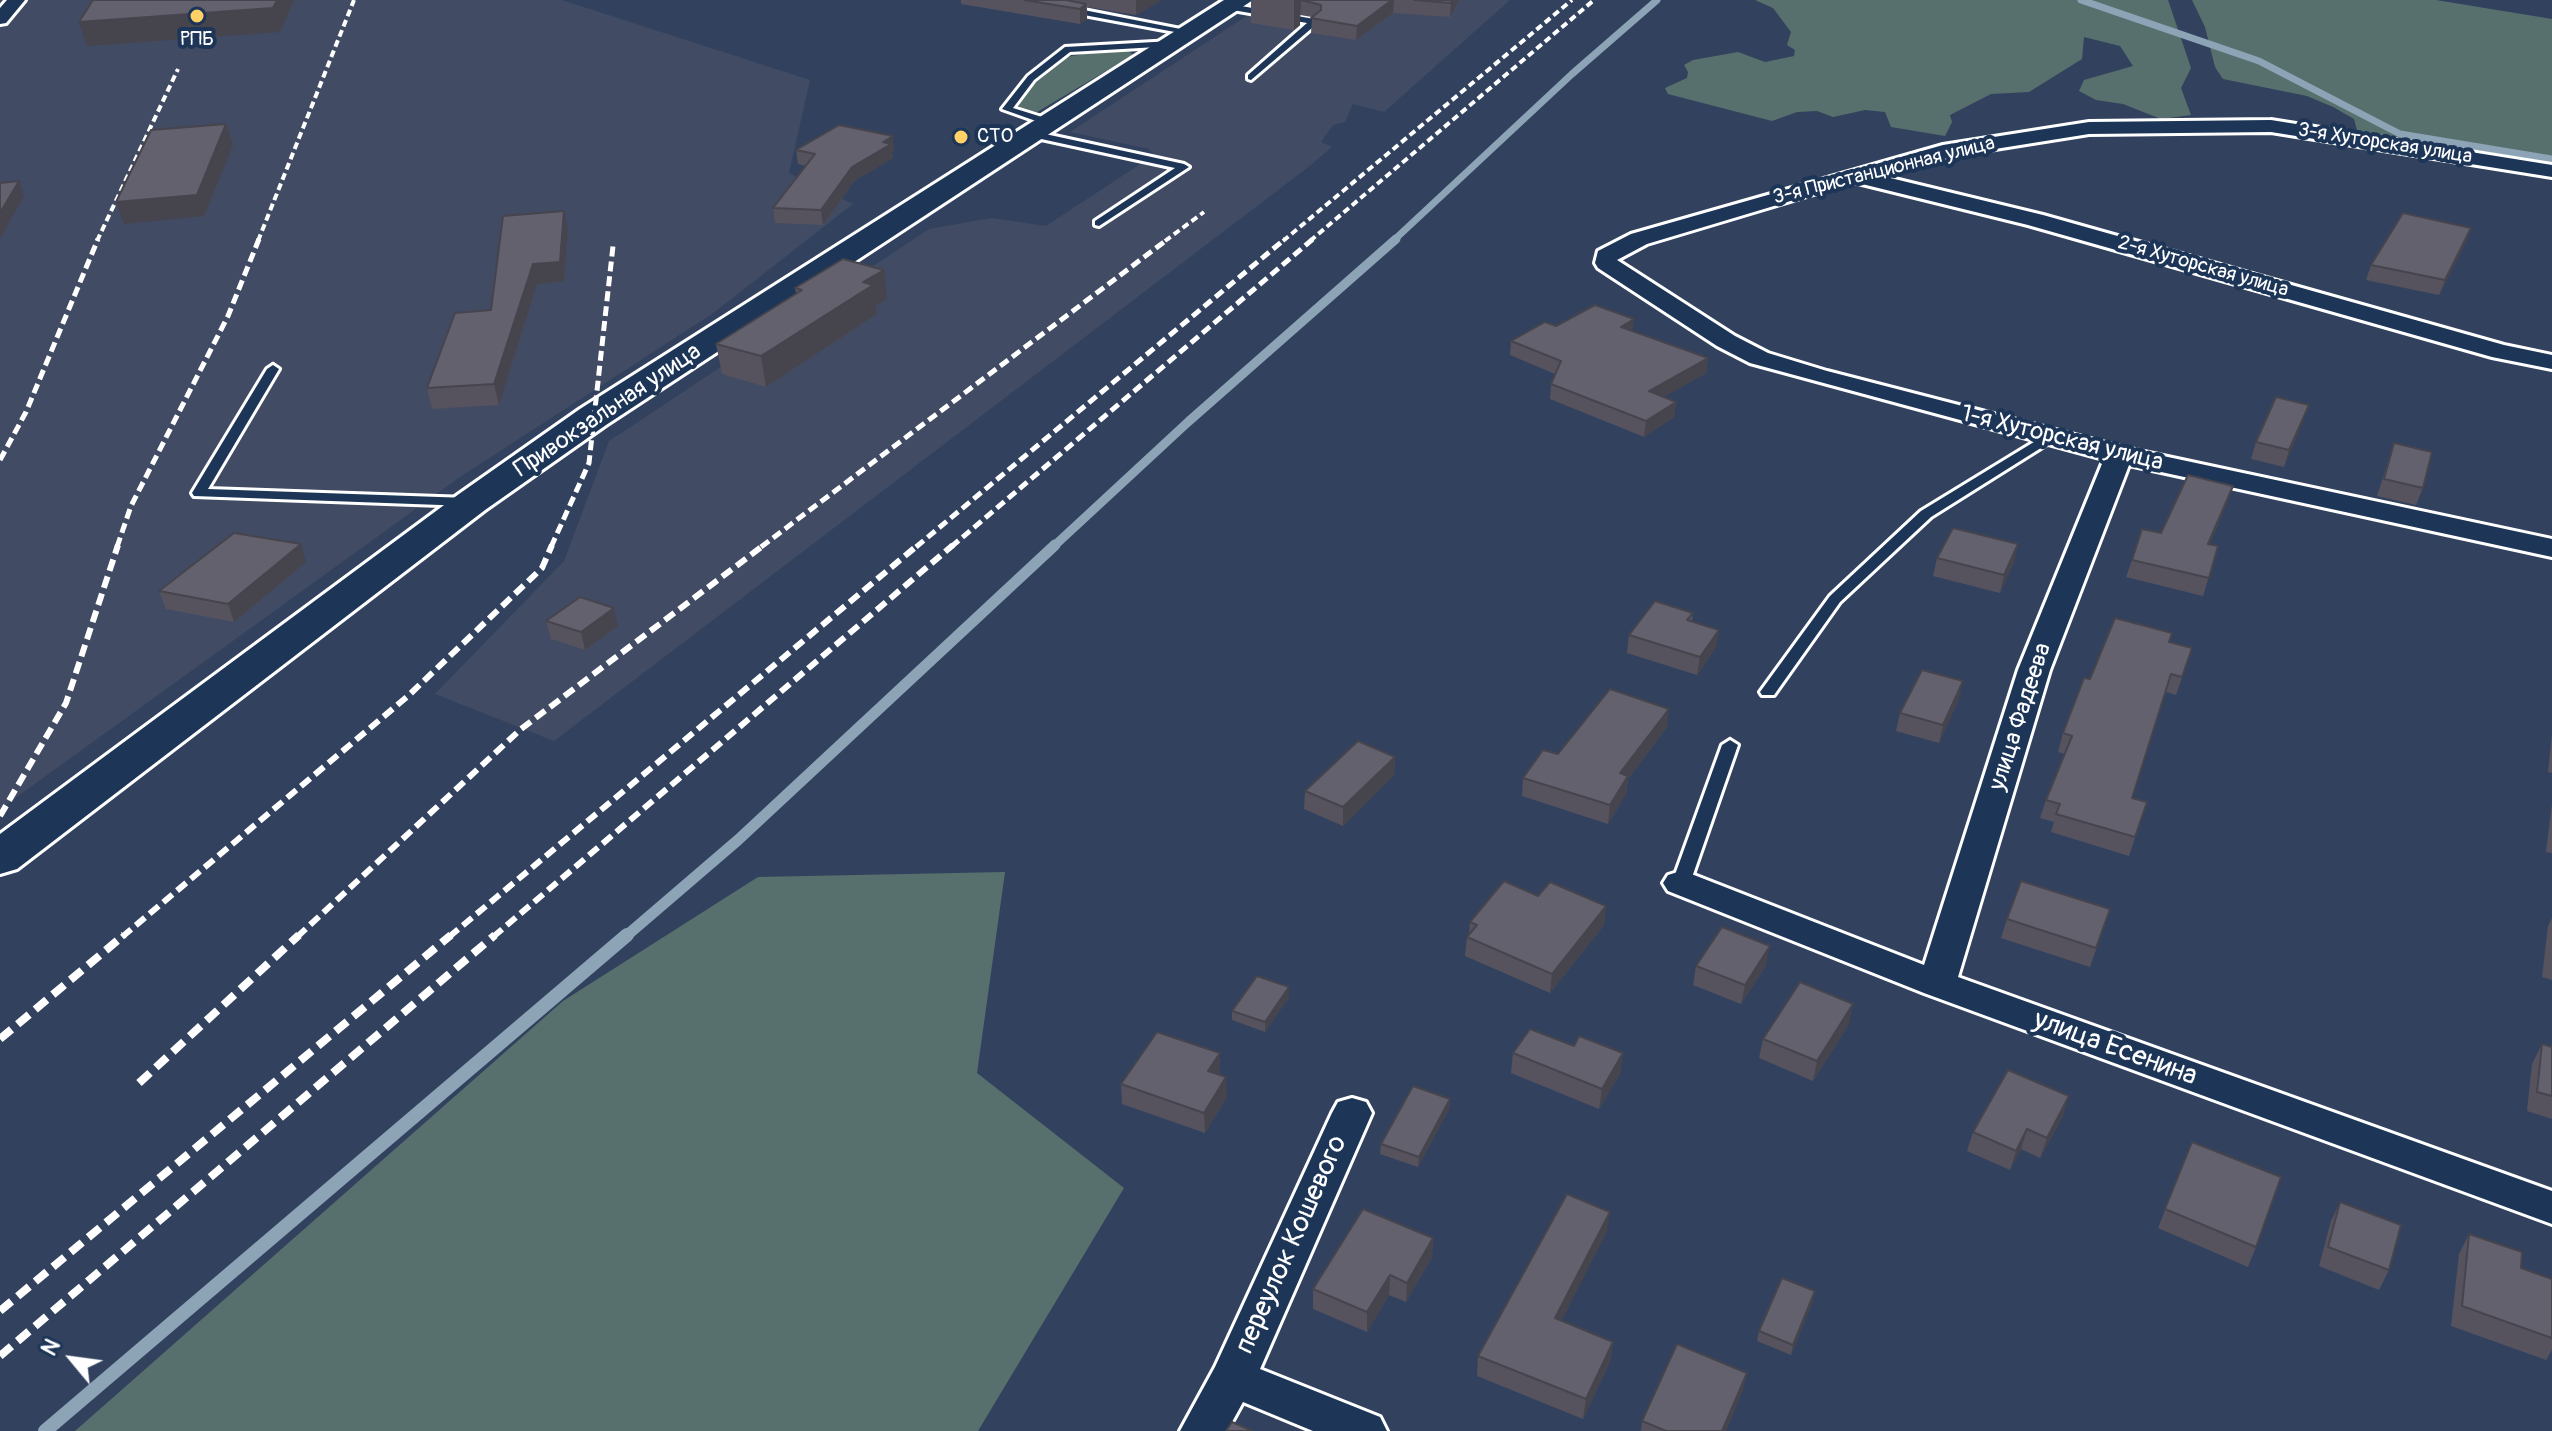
<!DOCTYPE html>
<meta charset="utf-8">
<style>
body{margin:0}
#map{position:relative;width:2552px;height:1431px;overflow:hidden;background:#32425e;font-family:Pangolin,sans-serif}
canvas{display:block}
.north{position:absolute;left:32px;top:1319px;width:80px;height:80px;-webkit-text-stroke:6px #1d3557;paint-order:stroke;rotate:299deg;font-size:22px;font-weight:700;line-height:32px;text-align:center;color:#fff}
.north::after{content:'';display:block;margin:auto;width:28px;height:36px;background:#fff;clip-path:polygon(50% 0,100% 100%,50% 72%,0 100%)}
</style>
<div id="map">
<canvas width="2552" height="1431"></canvas>
<div class="north">N</div>
</div>
<script>
const context = document.querySelector('canvas').getContext('2d');
context.lineJoin = 'round';
function paint(path, color) { context.fillStyle = color; context.fill(path, 'evenodd'); }
const shape = rows => new Path2D(rows.map(r => 'M' + r).join(''));
function stroke(path, color, width, dash) { context.strokeStyle = color; context.lineWidth = width; context.lineCap = dash ? 'butt' : 'round'; context.setLineDash(dash || []); context.stroke(path); }
function drawText(font, color, halo, rows, align = 'center') {
  context.font = font + ' Pangolin,sans-serif'; context.lineWidth = 8; context.setLineDash([]); context.textBaseline = 'middle'; context.strokeStyle = halo; context.fillStyle = color; for (const [text, x, y, turn = 0] of rows) {
    context.save(); context.translate(x, y); context.rotate((+turn || 0) * Math.PI / 180); context.textAlign = isNaN(turn) ? turn : align; if (halo) context.strokeText(text, 0, 0); context.fillText(text, 0, 0); context.restore();
  }
}
const built = shape([
 [0,0,562,0,810,80,789,173,853,204,712,314,460,477,0,809],
 [1271,0,1510,0,1384,112,1353,104,1345,122,1333,125,1321,142,1332,147,1311,165,554,741,435,694,564,561,609,441,929,229,992,218,1046,226,1154,155,1149,149,1070,132]
]);
const green = shape([
 [1755,0,2168,0,2191,68,2181,88,2191,115,2161,119,2123,104,2096,100,2079,91,2084,80,2133,66,2120,46,2084,37,2082,59,2029,92,1991,94,1950,115,1952,122,1945,136,1891,127,1885,112,1865,110,1833,117,1817,111,1797,112,1772,121,1668,94,1665,88,1687,78,1688,72,1684,65,1693,60,1738,52,1765,62,1794,56,1795,50,1787,45,1791,32,1773,8],
 [2192,0,2436,0,2552,19,2552,164,2358,134,2354,119,2333,107,2307,96,2223,79,2215,67,2205,27],
 [1104,50,1129,51,1133,55,1037,112,1020,109,1018,103,1023,93,1067,57],
 [1005,872,977,1073,1124,1188,978,1431,75,1431,563,1001,758,877]
]);
const streamFar3 = shape([
 [2081,0,2259,61,2400,134,2552,159],
 [1393,241,1572,74,1657,0]
]);
const streamFar2 = shape([
 [1053,547,1188,422,1396,239]
]);
const streamFar1 = shape([
 [625,937,738,840,1055,545]
]);
const stream = shape([
 [45,1431,627,935]
]);
const lane = shape([
 [1046,0,1057,0,1053,4,1196,32,1191,35,1041,7,1041,3,1046,0],
 [1230,4,1314,19,1319,22,1251,80,1248,79,1248,75,1307,23,1227,9,1226,7,1230,4],
 [1172,41,1175,42,1175,46,1070,52,1034,80,1013,108,1058,122,1058,126,1050,126,1002,109,1028,76,1065,47,1172,41],
 [1036,132,1184,164,1189,167,1099,226,1095,225,1095,221,1175,168,1032,137,1031,135,1036,132],
 [273,365,279,369,208,489,468,498,475,502,468,506,194,496,192,493,267,369,273,365],
 [2047,434,2052,435,2052,441,1931,517,1840,602,1774,695,1762,695,1760,692,1830,596,1921,511,2047,434],
 [1730,740,1738,745,1690,883,1687,887,1681,889,1675,887,1672,883,1722,745,1730,740]
]);
const street = shape([
 [7,0,25,0,6,23,0,24,0,8,7,0],
 [2271,120,2552,165,2552,177,2271,132,2089,134,1945,157,1878,175,2043,215,2504,345,2552,355,2552,369,2492,357,2028,225,1854,182,1647,244,1617,260,1735,336,1768,353,1827,371,2121,447,2552,539,2552,557,2129,465,2050,670,1958,977,2552,1191,2552,1224,1924,993,1668,891,1663,883,1668,875,1681,871,1694,875,1924,965,2018,670,2104,459,1750,363,1717,346,1598,268,1595,263,1598,251,1631,234,1943,145,2089,122,2271,120],
 [1352,1098,1366,1102,1372,1113,1260,1369,1380,1417,1387,1431,1313,1431,1243,1402,1227,1431,1180,1431,1215,1367,1332,1113,1338,1102,1352,1098]
]);
const secondary = shape([
 [1224,0,1253,0,606,425,485,510,17,869,0,874,0,834,459,494,580,409,1224,0]
]);
const railFar3 = shape([
 [97,241,178,69],
 [258,241,354,0],
 [1165,241,1204,212],
 [1283,241,1572,0],
 [1310,241,1594,0]
]);
const railFar2 = shape([
 [0,460,26,412,98,239],
 [117,547,131,506,228,316,259,239],
 [551,547,589,463,613,246],
 [761,547,1168,239],
 [916,547,1285,239],
 [951,547,1313,239]
]);
const railFar1 = shape([
 [0,816,66,703,118,545],
 [122,937,408,696,542,568,552,545],
 [297,937,521,729,764,545],
 [449,937,918,545],
 [493,937,953,545]
]);
const rail = shape([
 [0,1039,124,935],
 [139,1083,299,935],
 [0,1311,451,935],
 [0,1356,495,935]
]);
const wall = shape([
 [961,0,1162,0,1136,15,1087,7,1087,19,1080,24,961,4],
 [1251,0,1459,0,1450,17,1393,13,1356,40,1311,33,1312,17,1300,15,1300,25,1294,30,1251,23],
 [796,150,894,150,892,152,893,158,854,181,823,225,775,223,773,208,806,166,798,164],
 [2471,228,2466,242,2439,295,2366,280,2371,265],
 [568,230,564,281,537,284,499,405,432,409,427,388,491,310],
 [795,288,887,299,876,306,877,314,766,387,722,374,716,344,796,294],
 [1556,326,1632,331,1708,358,1706,373,1664,397,1676,402,1674,417,1644,437,1550,399,1551,384,1555,374,1510,355,1511,341],
 [2303,421,2284,467,2251,459,2256,442],
 [2394,443,2423,488,2416,505,2377,496],
 [2227,502,2210,544,2218,546,2203,596,2126,577,2132,560,2161,533],
 [1937,558,2014,562,2000,593,1933,576],
 [306,562,234,622,166,609,159,591],
 [1693,613,1692,621,1719,630,1716,647,1697,675,1627,653,1629,635],
 [546,621,618,626,585,650,551,639],
 [2169,642,2192,648,2176,695,2166,692,2132,798,2147,802,2129,856,2051,832,2054,822,2040,818,2046,800,2065,754,2058,752,2063,733,2090,679],
 [1959,699,1939,743,1896,731,1900,713],
 [1667,727,1628,779,1626,794,1608,824,1522,796,1523,778],
 [2552,734,2552,773,2548,772],
 [1395,757,1394,775,1343,826,1304,809,1305,791],
 [2552,804,2552,853,2546,852],
 [1538,896,1606,906,1604,925,1550,993,1465,956,1467,937,1469,934,1470,922],
 [2110,909,2090,967,2001,938,2007,919],
 [2552,918,2552,980,2542,977,2548,926],
 [1766,965,1741,1004,1693,985,1696,966],
 [1289,987,1289,997,1265,1032,1232,1020,1232,1011],
 [1849,1024,1813,1081,1759,1058,1763,1039],
 [2542,1044,2552,1047,2552,1119,2527,1111,2532,1064],
 [1220,1053,1220,1073,1219,1075,1227,1097,1205,1133,1122,1104,1121,1084],
 [1513,1053,1621,1072,1599,1109,1511,1073],
 [1450,1099,1449,1109,1418,1167,1380,1154,1381,1144],
 [2063,1116,2040,1158,2021,1149,2010,1170,1967,1151,1973,1132],
 [2192,1142,2256,1247,2248,1267,2158,1228],
 [2340,1202,2389,1270,2379,1290,2319,1266,2331,1221],
 [1607,1231,1561,1321,1613,1342,1610,1362,1583,1419,1477,1376,1478,1356],
 [2469,1234,2521,1268,2552,1279,2552,1350,2546,1360,2451,1326,2459,1254],
 [1433,1238,1432,1257,1406,1302,1389,1295,1367,1332,1313,1309,1313,1289],
 [1813,1301,1791,1355,1757,1341,1759,1331],
 [1747,1373,1742,1392,1726,1431,1641,1431,1642,1421]
]);
const shadedWall = shape([
 [277,0,294,0,280,32,87,46,79,22],
 [1136,0,1162,0,1136,15],
 [1294,0,1301,0,1300,25,1294,30],
 [1392,0,1394,0,1393,13,1356,40,1357,26],
 [1452,0,1459,0,1450,17,1451,3],
 [1086,4,1087,19,1080,24,1080,9],
 [226,124,233,145,204,216,124,224,116,202],
 [893,136,894,150,892,152,893,158,854,181,823,225,821,210,852,167,883,142],
 [19,181,24,196,0,238,0,213],
 [564,211,568,230,564,281,537,284,499,405,494,384,533,264],
 [2471,228,2466,242,2439,295,2445,280],
 [884,270,887,299,876,306,877,314,766,387,761,356,863,282],
 [1634,319,1632,334,1621,327],
 [1708,358,1706,373,1647,407,1649,391],
 [1676,402,1674,417,1644,437,1646,421],
 [2309,405,2303,421,2284,467,2289,450],
 [2233,486,2227,502,2203,561,2208,544],
 [301,544,306,562,234,622,228,604],
 [2018,544,2014,562,2000,593,2004,575],
 [614,608,618,626,585,650,581,632],
 [1719,630,1716,647,1697,675,1700,657],
 [1963,681,1959,699,1939,743,1943,725],
 [1669,709,1667,727,1628,779,1626,794,1608,824,1610,805,1620,773],
 [1395,757,1394,775,1343,826,1343,807],
 [1606,906,1604,925,1550,993,1552,974],
 [1770,946,1766,965,1741,1004,1745,985],
 [1289,987,1289,997,1265,1032,1265,1022],
 [1853,1004,1849,1024,1813,1081,1817,1061],
 [1220,1053,1220,1073,1209,1091,1208,1071],
 [1623,1053,1621,1072,1599,1109,1602,1089],
 [1226,1077,1227,1097,1205,1133,1204,1113],
 [2069,1096,2063,1116,2040,1158,2047,1138],
 [1450,1099,1449,1109,1418,1167,1419,1157],
 [2027,1129,2021,1149,2010,1170,2016,1151],
 [1610,1212,1607,1231,1553,1338,1555,1318],
 [1433,1238,1432,1257,1406,1302,1407,1283],
 [1390,1275,1389,1295,1367,1332,1367,1312],
 [1815,1291,1813,1301,1791,1355,1793,1345],
 [1613,1342,1610,1362,1583,1419,1586,1399],
 [1747,1373,1742,1392,1726,1431,1722,1431]
]);
const building = shape([
 [93,0,277,0,273,8,79,22,93,0],
 [1024,0,1066,0,1086,4,1080,9,1024,0],
 [1301,0,1392,0,1357,26,1311,18,1321,10,1321,5,1301,0],
 [1414,0,1452,0,1451,3,1414,0],
 [226,124,197,195,116,202,151,130,226,124],
 [839,125,893,136,883,142,891,144,852,167,821,210,773,208,815,154,796,150,839,125],
 [19,181,0,213,0,183,19,181],
 [564,211,560,262,533,264,494,384,427,388,455,313,491,310,503,216,564,211],
 [2403,213,2471,228,2445,280,2371,265,2403,213],
 [843,259,884,270,863,282,873,285,761,356,716,344,802,290,795,288,843,259],
 [1595,305,1634,319,1621,327,1708,358,1649,391,1676,402,1646,421,1551,384,1561,361,1511,341,1545,322,1556,326,1595,305],
 [2276,397,2309,405,2289,450,2256,442,2276,397],
 [2394,443,2432,452,2423,488,2384,479,2394,443],
 [2188,475,2233,486,2208,544,2218,546,2209,578,2132,560,2142,529,2161,533,2188,475],
 [1953,528,2018,544,2004,575,1937,558,1953,528],
 [234,533,301,544,228,604,159,591,234,533],
 [580,597,614,608,581,632,546,621,580,597],
 [1655,601,1693,613,1687,620,1719,630,1700,657,1629,635,1655,601],
 [2115,618,2172,633,2169,642,2192,648,2182,677,2171,674,2132,798,2147,802,2135,837,2056,814,2060,804,2046,800,2072,736,2063,733,2084,678,2090,679,2115,618],
 [1922,670,1963,681,1943,725,1900,713,1922,670],
 [1610,689,1669,709,1620,773,1628,776,1610,805,1523,778,1543,750,1558,754,1610,689],
 [1358,741,1395,757,1343,807,1305,791,1358,741],
 [1504,881,1538,896,1550,882,1606,906,1552,974,1467,937,1477,925,1470,922,1504,881],
 [2021,881,2110,909,2096,948,2007,919,2021,881],
 [1722,927,1770,946,1745,985,1696,966,1722,927],
 [1257,976,1289,987,1265,1022,1232,1011,1257,976],
 [1800,982,1853,1004,1817,1061,1763,1039,1800,982],
 [1530,1029,1574,1046,1579,1036,1623,1053,1602,1089,1513,1053,1530,1029],
 [1157,1032,1220,1053,1208,1071,1226,1077,1204,1113,1121,1084,1157,1032],
 [2542,1044,2552,1047,2552,1096,2537,1092,2542,1044],
 [2008,1070,2069,1096,2047,1138,2027,1129,2016,1151,1973,1132,2008,1070],
 [1413,1086,1450,1099,1419,1157,1381,1144,1413,1086],
 [2192,1142,2281,1177,2256,1247,2165,1209,2192,1142],
 [1567,1194,1610,1212,1555,1318,1613,1342,1586,1399,1478,1356,1567,1194],
 [2340,1202,2401,1225,2389,1270,2328,1247,2340,1202],
 [1363,1209,1433,1238,1407,1283,1390,1275,1367,1312,1313,1289,1363,1209],
 [2469,1234,2522,1252,2521,1268,2552,1279,2552,1338,2462,1306,2469,1234],
 [1782,1278,1815,1291,1793,1345,1759,1331,1782,1278],
 [1677,1344,1747,1373,1722,1431,1666,1431,1642,1421,1677,1344],
 [1232,1422,1252,1431,1226,1431,1232,1422]
]);
const markers = [
 [197,16,8,"#ffd166"],
 [961,137,8,"#ffd166"]
];
const farPoinames = [
 ["РПБ",197,40],
 ["СТО",977,137,"left"]
];
const farStreetnames = [
 ["3-я Хуторская улица",2385,144,9],
 ["3-я Пристанционная улица",1884,171,-14],
 ["2-я Хуторская улица",2203,267,16]
];
const streetNames = [
 ["Привокзальная улица",608,411,-34],
 ["1-я Хуторская улица",2062,439,14],
 ["улица Фадеева",2021,717,-72]
];
const nearStreetnames = [
 ["улица Есенина",2115,1049,20],
 ["переулок Кошевого",1292,1245,-66]
];
paint(built, '#414b63');
paint(green, '#58706d');
stroke(streamFar3, '#8ca4b6', 7);
stroke(streamFar2, '#8ca4b6', 9);
stroke(streamFar1, '#8ca4b6', 11);
stroke(stream, '#8ca4b6', 14);
stroke(lane, '#fff', 6);
stroke(street, '#fff', 6);
stroke(secondary, '#fff', 6);
paint(lane, '#1d3557');
paint(street, '#1d3557');
paint(secondary, '#1d3557');
stroke(railFar3, '#fff', 4, [7, 4]);
stroke(railFar2, '#fff', 5, [10, 5]);
stroke(railFar1, '#fff', 6, [12, 6]);
stroke(rail, '#fff', 8, [15, 8]);
paint(wall, '#56535f');
paint(shadedWall, '#46444d');
paint(building, '#64616e');
stroke(building, '#46444d', 2);
for (const [x, y, r, color] of markers) { const dot = new Path2D(); dot.arc(x, y, r, 0, 2 * Math.PI); context.fillStyle = color; context.fill(dot); stroke(dot, '#1d3557', 3); }
drawText('20px', '#fff', '#1d3557', farPoinames);
drawText('20px', '#fff', '#1d3557', farStreetnames);
drawText('24px', '#fff', '#1d3557', streetNames);
drawText('28px', '#fff', '#1d3557', nearStreetnames);
</script>
